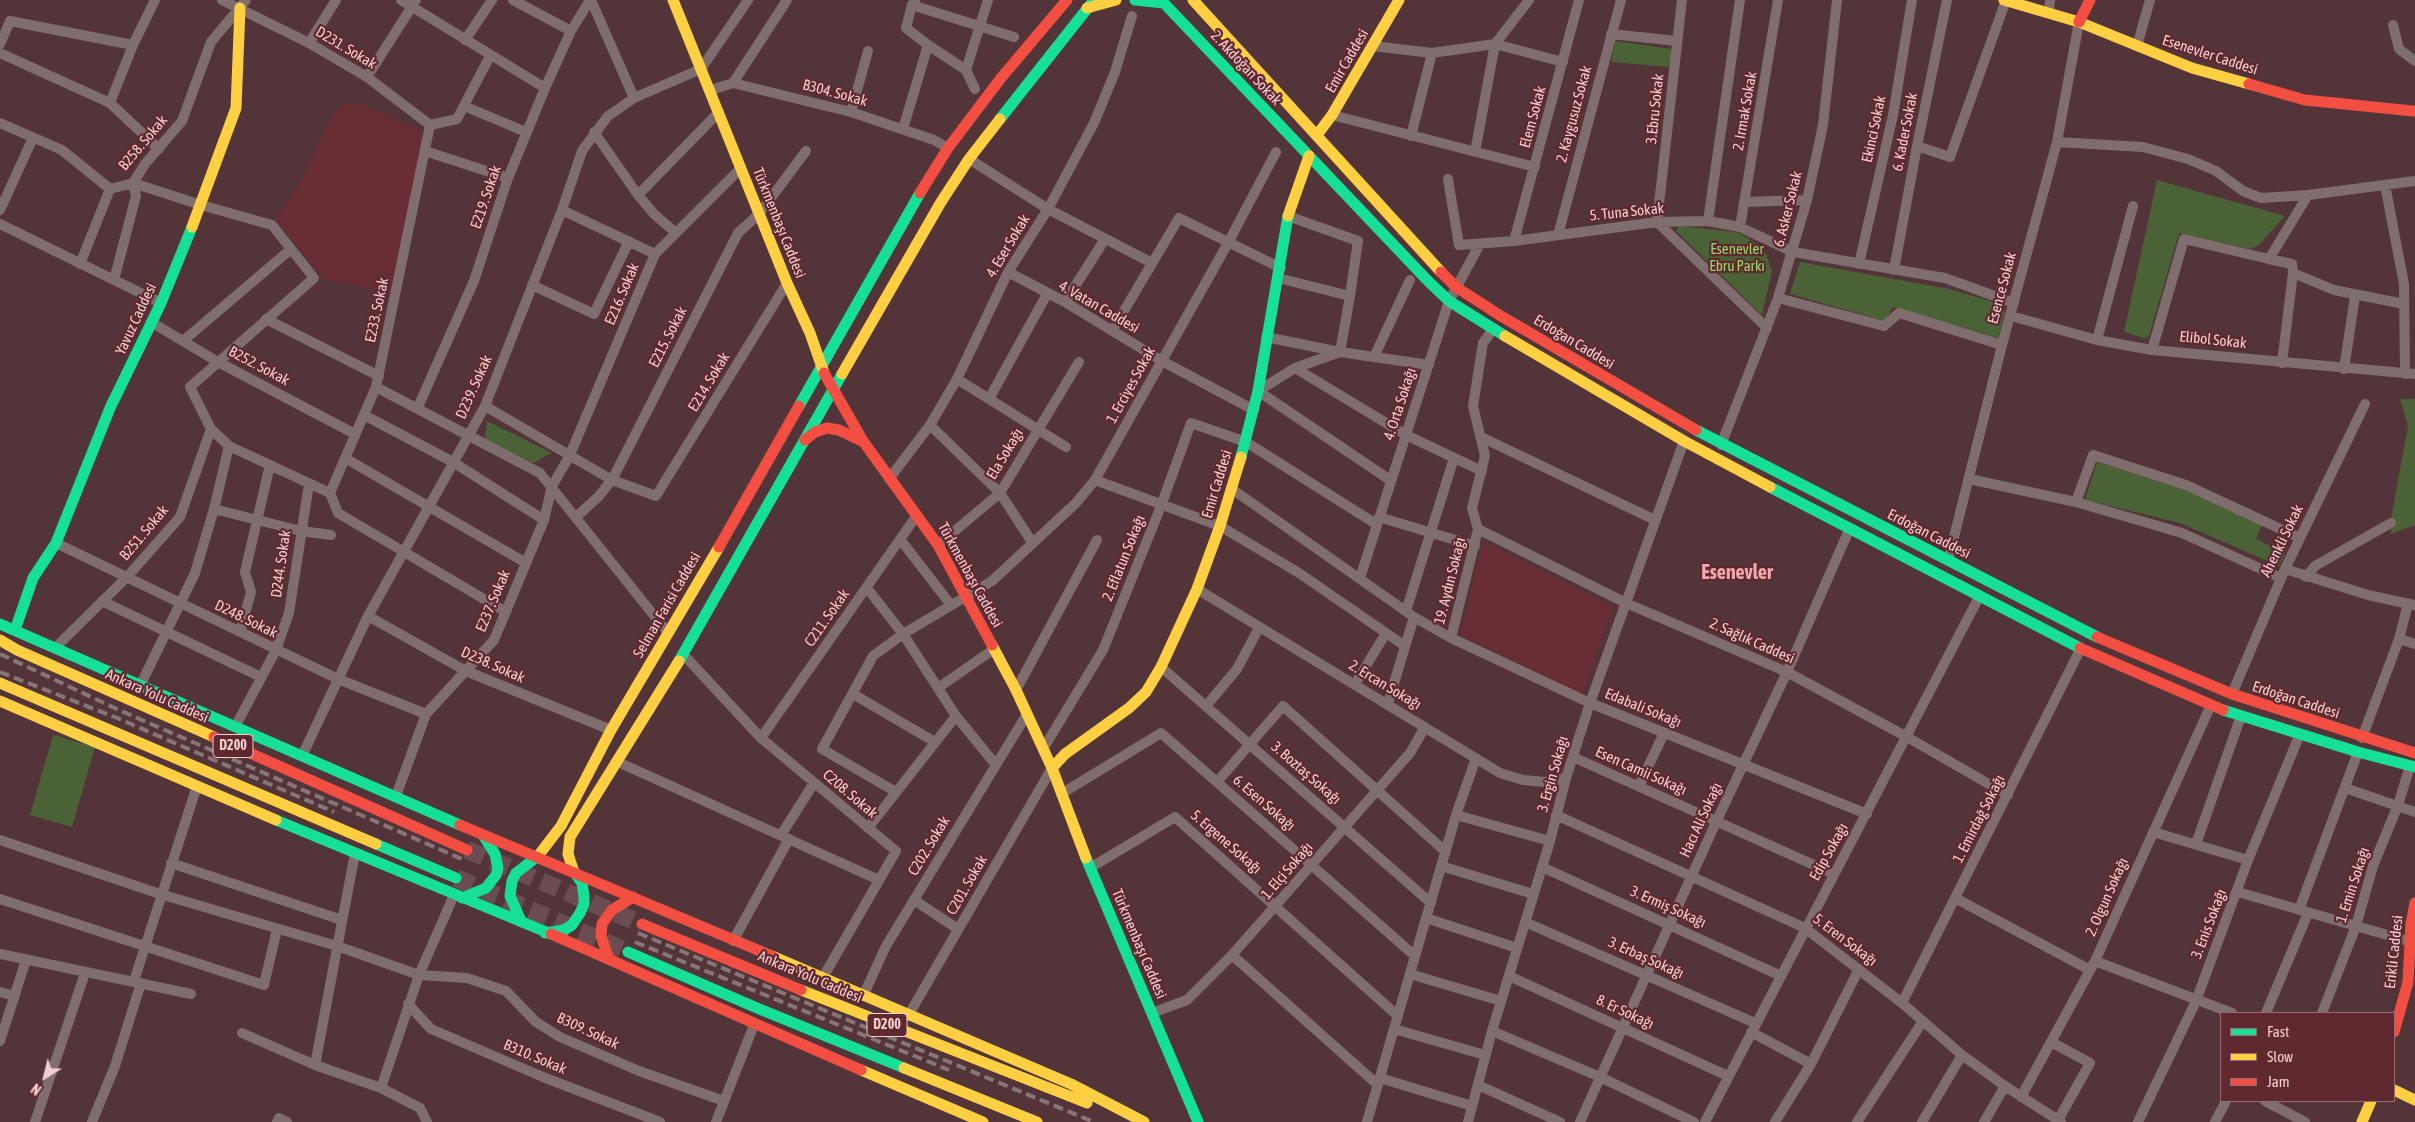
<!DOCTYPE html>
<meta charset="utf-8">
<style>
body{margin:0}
#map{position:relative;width:2415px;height:1122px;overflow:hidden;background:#533539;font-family:"Asap Condensed",sans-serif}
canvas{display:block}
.legend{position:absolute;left:2220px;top:1012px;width:175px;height:90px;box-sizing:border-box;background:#60282f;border:1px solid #9a6a6f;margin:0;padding:6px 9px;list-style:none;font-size:15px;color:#f2ced0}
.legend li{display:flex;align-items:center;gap:10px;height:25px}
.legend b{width:25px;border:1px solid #9a6a6f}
.north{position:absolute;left:20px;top:1052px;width:50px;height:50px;-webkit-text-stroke:4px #60282f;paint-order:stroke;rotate:216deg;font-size:14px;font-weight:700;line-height:20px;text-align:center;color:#f2ced0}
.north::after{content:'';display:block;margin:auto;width:18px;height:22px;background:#f2ced0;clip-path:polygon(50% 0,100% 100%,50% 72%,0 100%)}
</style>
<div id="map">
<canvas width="2415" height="1122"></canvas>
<ul class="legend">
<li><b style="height:6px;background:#16e098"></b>Fast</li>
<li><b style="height:6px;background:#ffcf43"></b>Slow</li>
<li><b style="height:6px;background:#f24e42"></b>Jam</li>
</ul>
<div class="north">N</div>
</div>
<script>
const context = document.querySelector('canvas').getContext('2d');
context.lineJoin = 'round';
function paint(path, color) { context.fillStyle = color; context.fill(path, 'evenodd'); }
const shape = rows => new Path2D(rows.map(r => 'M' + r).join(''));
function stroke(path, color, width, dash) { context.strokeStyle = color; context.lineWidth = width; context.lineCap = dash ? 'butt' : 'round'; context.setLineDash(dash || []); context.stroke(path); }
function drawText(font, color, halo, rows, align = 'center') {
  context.font = font + ' "Asap Condensed",sans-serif'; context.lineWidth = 4.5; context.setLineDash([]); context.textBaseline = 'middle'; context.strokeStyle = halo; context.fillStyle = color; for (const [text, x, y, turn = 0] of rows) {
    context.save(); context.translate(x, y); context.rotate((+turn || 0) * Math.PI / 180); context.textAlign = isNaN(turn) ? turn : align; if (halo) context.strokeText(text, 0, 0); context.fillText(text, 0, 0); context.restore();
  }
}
const built = shape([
 [359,103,418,129,424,134,390,292,324,279,276,219,298,187,334,112,346,104],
 [1482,545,1493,546,1613,607,1582,695,1524,665,1460,635]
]);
const green = shape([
 [1615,41,1672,49,1670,67,1611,62],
 [2157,180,2285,216,2259,245,2251,249,2179,233,2149,336,2144,338,2124,332],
 [1679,226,1737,232,1753,241,1766,254,1772,271,1762,315,1676,231],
 [1800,262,1949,289,1997,303,2005,312,1998,338,1893,307,1885,321,1790,294],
 [2400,399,2415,399,2415,525,2391,534,2391,518,2408,426],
 [487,421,552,453,533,463,485,439],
 [2097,462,2186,490,2262,525,2256,539,2285,553,2279,566,2180,523,2085,500],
 [53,735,95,747,72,827,30,815]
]);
const highwayTunnel = shape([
 [467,850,642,924],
 [456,878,628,952]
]);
const street = shape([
 [222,0,309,43,367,77,430,125],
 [401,0,545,88],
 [513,0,571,31],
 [591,0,634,98],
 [1682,0,1657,222,1767,328],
 [915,1,912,5,906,28,928,45,966,70],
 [912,5,1014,37],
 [2049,13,2050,0],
 [2393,25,2399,49,2415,61],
 [1611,34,1677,41],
 [465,40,492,0],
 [309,43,336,0],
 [0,44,10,21,133,45],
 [1373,46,1432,53,1495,44,1563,62],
 [2137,46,2150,0],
 [0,53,110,103,159,149],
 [367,77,416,0],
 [733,83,787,0],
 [975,89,966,70,988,0],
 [711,90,733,83,851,112,934,140,948,148],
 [110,103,133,45,155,0],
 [464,106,526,132],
 [851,112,868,51],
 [1332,115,1535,167],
 [0,123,62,150,110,189],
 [430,125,457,119,490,56],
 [903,129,928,45],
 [594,132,638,195,655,215,676,233],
 [1411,136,1432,53],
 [2057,142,2143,147,2188,159,2216,171,2243,191,2261,198,2308,195,2415,181],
 [1917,146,1950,157,2006,0],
 [425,151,508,178],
 [1475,152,1495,44,1529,0],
 [969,159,1048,209,1152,263],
 [1448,179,1459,245,1514,241,1657,222,1708,221,1740,227,1793,252,1945,278,2014,303],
 [2385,185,2404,284,2405,374],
 [638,195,719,112],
 [1745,202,1807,200],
 [0,210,33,138],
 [562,210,655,254],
 [1288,216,1358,241,1350,296,1340,352,1295,368,1258,391,1390,480],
 [1708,221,1740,0],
 [0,224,161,303],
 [1740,227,1778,0],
 [1558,235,1621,0],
 [1514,241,1579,0],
 [2269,259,2292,264,2293,273,2334,290,2404,304],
 [80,264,110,189,133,183,145,164,182,121,211,42,246,0],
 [1859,264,1893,115,1912,0],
 [1894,270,1917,146,1947,0],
 [1008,272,1065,302,1162,361,1254,410],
 [1278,278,1350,296],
 [114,280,136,196,133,183],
 [532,285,594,314,629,241],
 [1778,298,1884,326,1899,313,2002,345],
 [1065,302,1105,239],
 [2011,316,2097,340,2152,350,2415,374],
 [266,319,379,376],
 [151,322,218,362,355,434],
 [1112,331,1179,218,1281,268],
 [1266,337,1340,352,1429,365],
 [2097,340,2133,206],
 [183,341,291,249],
 [2152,350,2184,239,2269,259,2308,195],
 [1374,357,1410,280],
 [2282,363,2293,273],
 [1295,368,1406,435,1482,471],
 [2344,369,2355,296],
 [957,379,1066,447],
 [376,387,540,473,668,633],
 [989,399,1047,294],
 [485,406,612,480,656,496,787,283],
 [418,407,474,281,508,178,545,88,571,31,590,0],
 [364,415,453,462,544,520],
 [930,425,1000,493,1032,542],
 [211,429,229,446,330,493],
 [1481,437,1655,520],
 [1721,445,1778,298,1807,200,1823,125,1837,0],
 [345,458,526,563],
 [889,479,930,425,957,379,1008,272,1048,209,1094,123,1115,72,1132,16],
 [1969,479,2076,502,2182,533,2281,578],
 [1095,480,1220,526,1299,573,1405,646],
 [1232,489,1414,617,1451,638,1590,703,1867,814],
 [330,493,376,387,430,125],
 [330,493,338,513,506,612],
 [2076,502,2093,455,2186,485,2300,538],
 [214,509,301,531,331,535],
 [576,517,598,497,612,480,738,233,759,214,806,151],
 [1379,517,1475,546],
 [1478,529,1626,603,1787,672,1907,737,2008,795],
 [900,539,951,605],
 [56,543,338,679,426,714],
 [938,545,1000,493,1079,362],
 [1948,561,2002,345,2057,142,2079,22],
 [2285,569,2368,595,2414,605],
 [2306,577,2315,566,2391,523],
 [1360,578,1449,301,1480,244],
 [867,588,903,634,956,716,996,765],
 [1197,589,1500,773,1523,780,1545,782,1566,778],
 [102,601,261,677],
 [1406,611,1454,458],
 [368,616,466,671,611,730],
 [240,632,251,592,245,572,270,465],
 [1451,638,1478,529,1472,508,1485,456,1473,406,1483,343,1493,329],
 [2399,639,2415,644],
 [55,648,127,577,180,517,211,429,190,387,314,278,272,225,201,205,133,183],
 [683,654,761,738,896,851,822,979],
 [1161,667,1431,903],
 [1355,684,1386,633],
 [140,686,195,573,214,509,229,446],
 [938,688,994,649],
 [1016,690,1097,540],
 [853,694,935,742],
 [2232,694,2285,569,2365,404],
 [1388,703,1414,617],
 [1206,706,1237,669,1259,628],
 [235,727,276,650,289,613,309,484],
 [761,738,917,515],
 [2362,738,2399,639,2408,604],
 [1043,749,1103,650,1161,506,1191,423,1246,442,1376,524],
 [302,756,368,616,485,406,562,210,582,151,608,116,634,98,701,69,748,0],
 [1573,757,1834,874],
 [618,762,879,880],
 [1217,782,1283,706,1446,852],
 [1639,786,1664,733],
 [2345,788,2415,812],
 [896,792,822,749,873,656,903,634,992,581,1076,503,1095,480,1228,243,1276,152],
 [1061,794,1161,733,1415,956],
 [396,796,426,714,494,640,544,520,552,486,569,457,655,254,740,169],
 [1456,815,1550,841],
 [1556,815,1805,928,1902,1003,1962,1055,2005,1086,2061,1122],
 [868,828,956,716],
 [2153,832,2248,860],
 [781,835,814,783],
 [0,840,160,894,337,946,419,975,467,978,506,991,536,1022,560,1037,639,1071,724,1101],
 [2196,844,2241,716],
 [171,863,342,920],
 [1441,866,1533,894],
 [1542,867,1781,976],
 [1090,868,1175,817,1398,1016],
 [2238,892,2415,943],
 [1955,898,2090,970],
 [0,899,264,985,277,929],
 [914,900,958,929],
 [2299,910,2358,752],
 [1426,918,1517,948],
 [1525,922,1755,1023],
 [733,941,789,839],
 [0,954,191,994],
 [1232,955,1378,1085],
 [2095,961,2232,1013],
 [1410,974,1501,1001],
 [1509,976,1728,1076],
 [134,981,197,786],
 [0,992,15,996],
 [863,996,886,946,1027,714],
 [1902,1003,2081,648],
 [408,1004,431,1029,543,1077,660,1122],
 [1152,1013,1187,1000,1232,955,1410,753,1425,727],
 [2266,1013,2308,913],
 [2322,1013,2356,926,2373,866,2398,805,2410,766],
 [908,1016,1052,768],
 [1394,1029,1485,1055],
 [1492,1031,1600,1077,1694,1122],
 [1751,1032,1811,1064],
 [242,1033,315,1065,381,1088,420,1108,427,1122],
 [0,1041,26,960],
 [2051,1042,2090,1063,2057,1122],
 [315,1065,355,853],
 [1380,1078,1472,1106],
 [1478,1085,1560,1122],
 [381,1088,419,975,454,895],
 [2021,1097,2095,961,2211,705],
 [2265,1101,2305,1122],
 [35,1122,85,973],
 [92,1122,115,1066,141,983],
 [277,1122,279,1118,287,1122],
 [716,1122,754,1025],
 [1367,1122,1456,815,1476,758],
 [1468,1122,1492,1031,1550,841,1566,778,1590,703,1684,441],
 [1580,1122,1717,820,1787,672,1849,530],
 [1705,1122,1979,597],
 [1775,1122,1811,1064,1859,969],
 [1857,1122,1923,1021],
 [1922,1122,1962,1055],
 [1984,1122,2005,1086],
 [2138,1122,2196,1001,2248,860,2300,734],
 [2215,1122,2226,1101]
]);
const fast = shape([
 [1135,0,1164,3],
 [1161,0,1428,281,1449,301,1505,336],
 [1000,119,1094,0],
 [799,406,920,193],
 [1696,430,2097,637],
 [1241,457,1258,391,1288,216],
 [1770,487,2080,648],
 [0,624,460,825],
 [15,630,33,578,56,543,110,408,161,303,192,227],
 [679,661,842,374],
 [2223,710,2358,752,2415,767],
 [276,820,551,934],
 [376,844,456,878],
 [1086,858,1198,1122],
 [462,898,486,888,496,875,498,868,495,854,483,835],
 [521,921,510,896,512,881,516,873,538,856],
 [545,933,564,930,572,925,580,913,584,904,584,896,582,883,574,872],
 [628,952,757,1008,904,1068]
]);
const slow = shape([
 [673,0,787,283,810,333,824,373],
 [1193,0,1441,272],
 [2004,0,2079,22,2192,68,2249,84],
 [1087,8,1116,0],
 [1317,135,1332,115,1399,0],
 [1288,216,1309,156],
 [192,227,236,108,240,8],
 [1505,336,1684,441,1770,487],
 [842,374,941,202,969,159,1000,119],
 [0,640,17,650,214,737],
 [992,645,1016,690,1052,768,1086,858],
 [0,683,376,844],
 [0,701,276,820],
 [1052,768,1065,754,1129,708,1146,692,1161,667,1197,589,1220,526,1241,457],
 [538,856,561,826,611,730,719,547],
 [574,872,568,854,570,837,679,661],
 [772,956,1071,1084,1144,1122],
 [801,990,1087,1103],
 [904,1068,1037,1122],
 [861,1070,983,1122],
 [2394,1090,2415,1100],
 [2362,1122,2371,1101]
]);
const jam = shape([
 [2079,22,2090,0],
 [2249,84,2305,100,2413,111],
 [920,193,948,148,1001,78,1067,0],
 [1441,272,1456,287,1501,316,1696,430],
 [824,373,863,441,938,545,992,645],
 [805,440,815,432,827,428,839,430,862,441],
 [719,547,799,406],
 [2097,637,2232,694,2415,753],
 [2080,648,2223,710],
 [214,737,467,850],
 [460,825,772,956],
 [642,924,801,990],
 [551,934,861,1070],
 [609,959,601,936,602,924,612,910,633,897],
 [2394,1032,2408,982,2411,924,2415,903]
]);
const rail = shape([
 [0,654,119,710,462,859],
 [0,672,117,718,334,812],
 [638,933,1094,1122],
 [635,942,949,1070]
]);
const shields = [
 [233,746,40],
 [887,1025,40]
];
const shieldNames = [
 ["D200",233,746],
 ["D200",887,1025]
];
const streetNames = [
 ["D231. Sokak",346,48,31],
 ["Esenevler Caddesi",2210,55,18],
 ["Emir Caddesi",1347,61,-60],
 ["2. Akdoğan Sokak",1246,68,47],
 ["B304. Sokak",835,93,15],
 ["3.Ebru Sokak",1655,109,-84],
 ["2. Irmak Sokak",1745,111,-80],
 ["2. Kaygusuz Sokak",1574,114,-75],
 ["Elem Sokak",1533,117,-75],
 ["Ekinci Sokak",1874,129,-78],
 ["6. Kader Sokak",1905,132,-79],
 ["B258. Sokak",143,143,-50],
 ["E219. Sokak",486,197,-71],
 ["6. Asker Sokak",1788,209,-76],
 ["5. Tuna Sokak",1627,212,-6],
 ["Türkmenbaşı Caddesi",779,223,68],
 ["4. Eser Sokak",1008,246,-59],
 ["Esence Sokak",2002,288,-75],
 ["E216. Sokak",622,294,-67],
 ["4. Vatan Caddesi",1099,307,30],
 ["E233. Sokak",377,310,-78],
 ["Yavuz Caddesi",136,319,-65],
 ["E215. Sokak",668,337,-63],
 ["Elibol Sokak",2213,340,6],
 ["Erdoğan Caddesi",1574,342,31],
 ["B252. Sokak",259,366,28],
 ["E214. Sokak",709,382,-59],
 ["1. Erciyes Sokak",1131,385,-61],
 ["D239. Sokak",474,387,-66],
 ["4. Orta Sokağı",1400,404,-72],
 ["Ela Sokağı",1005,454,-59],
 ["Emir Caddesi",1217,484,-73],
 ["B251. Sokak",144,533,-50],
 ["Erdoğan Caddesi",1929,534,27],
 ["Ahenkli Sokak",2282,541,-64],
 ["2. Eflatun Sokağı",1124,558,-68],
 ["D244. Sokak",281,564,-82],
 ["Türkmenbaşı Caddesi",970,575,61],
 ["19. Aydın Sokağı",1450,581,-76],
 ["E237. Sokak",493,601,-67],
 ["Selman Farisi Caddesi",667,605,-60],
 ["C211. Sokak",827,618,-55],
 ["D248. Sokak",246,619,26],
 ["2. Sağlık Caddesi",1752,641,24],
 ["D238. Sokak",493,665,24],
 ["2. Ercan Sokağı",1385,685,31],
 ["Ankara Yolu Caddesi",157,696,24],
 ["Erdoğan Caddesi",2296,700,18],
 ["Edabali Sokağı",1643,708,22],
 ["Esen Camii Sokağı",1641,771,24],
 ["3. Boztaş Sokağı",1306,773,41],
 ["3. Ergin Sokağı",1553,774,-74],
 ["C208. Sokak",850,794,40],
 ["6. Esen Sokağı",1264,803,41],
 ["1. Emirdağ Sokağı",1979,819,-63],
 ["Hacı Ali Sokağı",1701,820,-65],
 ["5. Ergene Sokağı",1226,842,41],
 ["C202. Sokak",929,846,-59],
 ["Edip Sokağı",1829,852,-61],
 ["1. Elçi Sokağı",1287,871,-49],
 ["C201. Sokak",967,885,-60],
 ["1. Emin Sokağı",2353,885,-72],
 ["2. Olgun Sokağı",2107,897,-66],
 ["3. Ermiş Sokağı",1668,907,24],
 ["3. Enis Sokağı",2209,924,-69],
 ["5. Eren Sokağı",1845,940,37],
 ["Türkmenbaşı Caddesi",1139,944,67],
 ["Erikli Caddesi",2394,952,-84],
 ["3. Erbaş Sokağı",1646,958,24],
 ["Ankara Yolu Caddesi",810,977,23],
 ["8. Er Sokağı",1625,1012,25],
 ["B309. Sokak",588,1031,25],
 ["B310. Sokak",535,1057,23]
];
const parkNames = [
 ["Esenevler",1737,249],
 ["Ebru Parkı",1737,266]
];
const districtNames = [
 ["Esenevler",1737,573]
];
paint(built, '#692d36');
paint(green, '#4a6235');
stroke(highwayTunnel, '#6b4c50', 18, [18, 9]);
stroke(street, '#806e6f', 10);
stroke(fast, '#16e098', 11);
stroke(slow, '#ffcf43', 11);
stroke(jam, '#f24e42', 11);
stroke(rail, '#887576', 4, [10, 5]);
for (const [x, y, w] of shields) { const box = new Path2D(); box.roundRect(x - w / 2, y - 11.5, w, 23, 4); context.fillStyle = '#60282f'; context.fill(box); stroke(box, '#f2ced0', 1); }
drawText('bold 14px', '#f2ced0', null, shieldNames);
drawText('15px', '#f2ced0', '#60282f', streetNames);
drawText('15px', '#97d86c', '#60282f', parkNames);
drawText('bold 20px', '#eea9ae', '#60282f', districtNames);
</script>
